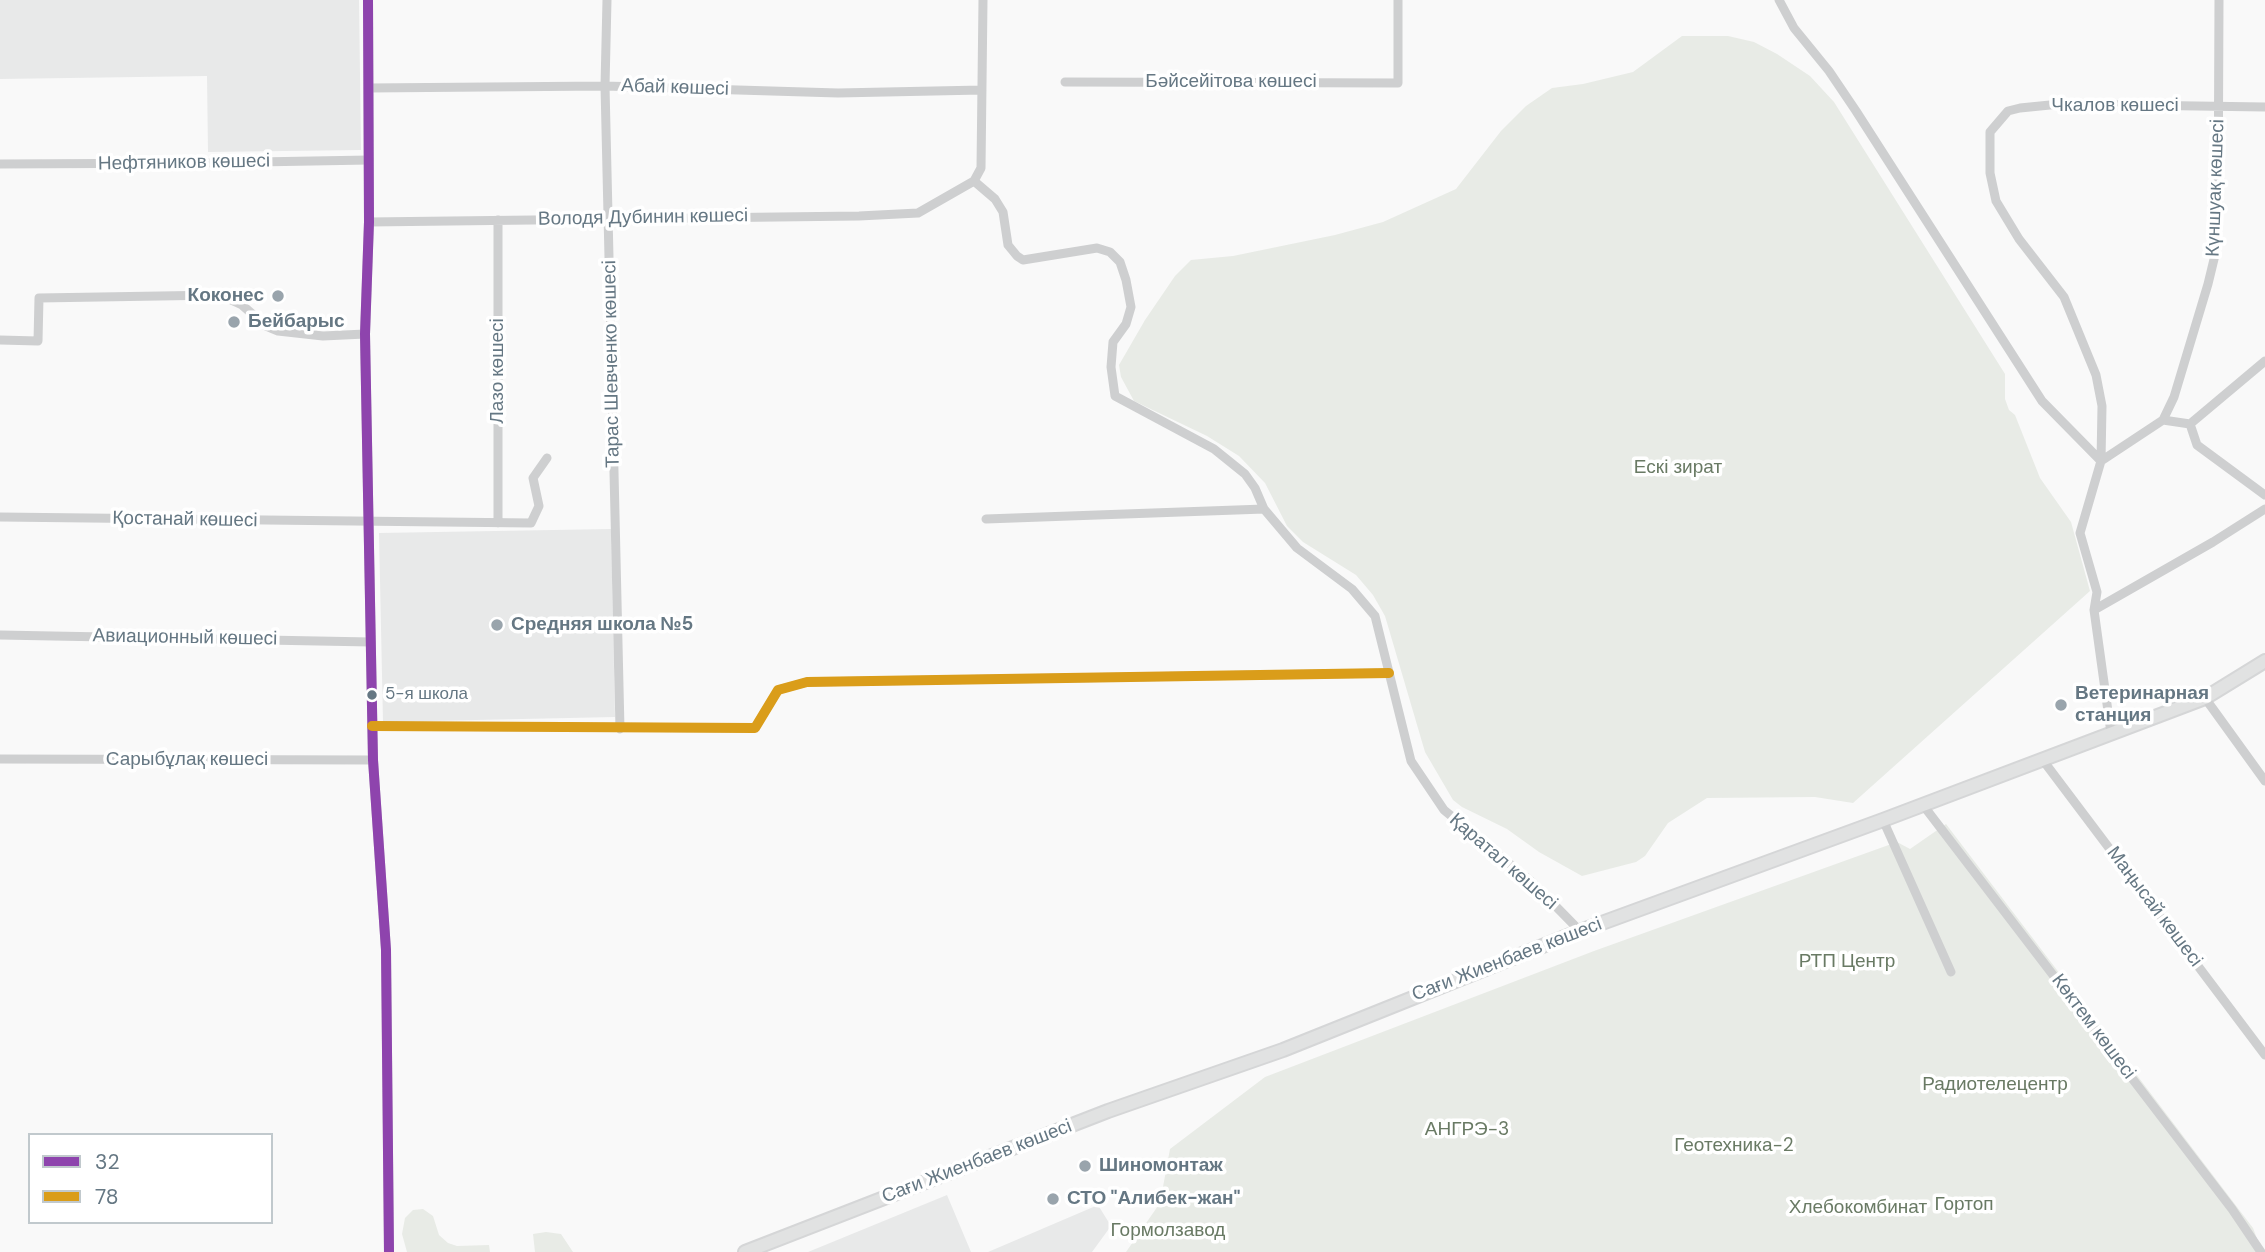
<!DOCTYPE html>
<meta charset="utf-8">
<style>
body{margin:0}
#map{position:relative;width:2265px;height:1252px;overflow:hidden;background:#f9f9f9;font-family:"DM Sans",sans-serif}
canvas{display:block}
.legend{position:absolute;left:28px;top:1133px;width:245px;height:91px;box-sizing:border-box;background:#fff;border:2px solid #c1c9cd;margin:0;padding:9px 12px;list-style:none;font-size:21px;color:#657783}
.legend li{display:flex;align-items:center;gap:14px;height:35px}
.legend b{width:35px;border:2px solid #c1c9cd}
</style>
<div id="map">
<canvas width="2265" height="1252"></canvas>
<ul class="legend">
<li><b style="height:9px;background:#8e44ad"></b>32</li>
<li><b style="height:9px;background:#da9d1a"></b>78</li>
</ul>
</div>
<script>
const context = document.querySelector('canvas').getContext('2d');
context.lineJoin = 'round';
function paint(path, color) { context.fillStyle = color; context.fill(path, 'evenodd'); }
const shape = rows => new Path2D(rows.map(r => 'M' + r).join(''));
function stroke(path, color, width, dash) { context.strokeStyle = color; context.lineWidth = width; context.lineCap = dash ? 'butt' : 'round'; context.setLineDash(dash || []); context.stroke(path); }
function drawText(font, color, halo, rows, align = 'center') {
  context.font = font + ' "DM Sans",sans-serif'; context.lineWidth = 7; context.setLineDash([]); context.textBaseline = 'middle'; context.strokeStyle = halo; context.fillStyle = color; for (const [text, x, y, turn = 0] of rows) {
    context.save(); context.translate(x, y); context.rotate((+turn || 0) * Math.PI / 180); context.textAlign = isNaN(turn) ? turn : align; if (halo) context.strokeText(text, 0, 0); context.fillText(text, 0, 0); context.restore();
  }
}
const built = shape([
 [0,0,359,0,361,150,208,152,207,76,0,79],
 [611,529,615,717,383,722,379,533],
 [947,1195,971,1252,808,1252],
 [1098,1205,1111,1226,1092,1252,988,1252]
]);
const green = shape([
 [1682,36,1728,36,1754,42,1777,54,1810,76,1834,102,2005,374,2005,399,2009,410,2015,415,2040,478,2071,522,2090,591,1853,803,1815,797,1707,798,1668,823,1645,856,1636,862,1582,876,1539,852,1507,829,1462,807,1453,800,1425,752,1385,616,1373,595,1356,575,1303,542,1287,526,1265,483,1239,456,1207,436,1134,401,1121,377,1119,365,1145,320,1175,276,1191,260,1233,256,1335,235,1383,222,1456,189,1501,131,1526,106,1552,88,1583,84,1633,72],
 [1946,824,2253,1228,2262,1252,1126,1252,1160,1203,1170,1149,1265,1077,1594,951,1897,842,1910,849],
 [423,1209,433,1216,439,1235,448,1243,457,1246,489,1245,490,1252,407,1252,402,1234,405,1218,413,1210],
 [546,1232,561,1234,573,1252,535,1252,533,1234]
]);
const minor = shape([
 [607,0,605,86,620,729],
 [1779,0,1794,28,1829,71,1856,111,2042,401,2101,461],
 [1065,82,1398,83,1398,0],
 [369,88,605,86,838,93,982,90],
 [0,164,200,163,369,160],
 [974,181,995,199,1003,212,1008,245,1017,256,1023,260,1097,248,1110,252,1120,262,1126,280,1131,307,1126,324,1113,342,1111,367,1115,396,1214,449,1245,474,1255,488,1264,509,1297,548,1352,589,1375,616,1411,761,1444,810,1532,882,1580,931],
 [369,222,859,216,918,213,974,181,981,168,983,0],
 [0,340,38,341,39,298,220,295,242,305,266,326,278,331,323,336,365,334],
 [2163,420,2190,424],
 [2190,424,2197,445,2265,495],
 [2190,424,2265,361],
 [2101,461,2163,420,2174,397,2208,284,2216,251,2218,226,2219,0],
 [0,517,531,523,539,506,533,478,547,458],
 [986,519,1264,509],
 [498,523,498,220],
 [2094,610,2213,542,2265,509],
 [0,635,371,642],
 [2205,698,2265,781],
 [372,726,755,728,778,690,807,682,1389,673],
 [2111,733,2094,610,2097,592,2080,533,2101,461,2102,406,2096,375,2064,297,2019,239,1996,201,1990,173,1990,132,2008,111,2020,108,2060,104,2265,107],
 [0,759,373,760],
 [2042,759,2265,1055],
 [1923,805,2232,1209,2261,1252],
 [1883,820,1951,972]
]);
const tertiary = shape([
 [368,0,369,222,365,334,373,760,386,950,389,1252]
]);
const secondary = shape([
 [745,1252,1108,1111,1283,1050,1580,931,1883,820,2205,698,2265,661]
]);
const bus1 = shape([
 [368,0,369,222,365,334,373,760,386,950,389,1252]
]);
const bus2 = shape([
 [372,726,755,728,778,690,807,682,1389,673]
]);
const markers = [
 [278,296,7,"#99a4ac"],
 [234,322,7,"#99a4ac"],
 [497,625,7,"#99a4ac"],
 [372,695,6,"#657783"],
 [2061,705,7,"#99a4ac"],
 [1085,1166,7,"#99a4ac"],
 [1053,1199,7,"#99a4ac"]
];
const busNames = [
 ["5-я школа",385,695]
];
const streetNames = [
 ["Бәйсейітова көшесі",1231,82],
 ["Абай көшесі",675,88,2],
 ["Чкалов көшесі",2115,106],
 ["Нефтяников көшесі",184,163,-1],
 ["Күншуақ көшесі",2216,188,-88],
 ["Володя Дубинин көшесі",643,218,-1],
 ["Тарас Шевченко көшесі",612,364,-91],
 ["Лазо көшесі",498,371,-90],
 ["Қостанай көшесі",185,520,1],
 ["Авиационный көшесі",185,638,1],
 ["Сарыбұлақ көшесі",187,760],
 ["Қаратал көшесі",1503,862,41],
 ["Маңысай көшесі",2154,907,53],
 ["Сағи Жиенбаев көшесі",1507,960,-21],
 ["Көктем көшесі",2093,1027,53],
 ["Сағи Жиенбаев көшесі",977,1162,-21]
];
const poiNames = [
 ["Коконес",264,296,"right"],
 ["Бейбарыс",248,322],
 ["Средняя школа №5",511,625],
 ["Ветеринарная",2075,694],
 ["станция",2075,716],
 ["Шиномонтаж",1099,1166],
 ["СТО \"Алибек-жан\"",1067,1199]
];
const parkNames = [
 ["Ескі зират",1678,468],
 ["РТП Центр",1847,962],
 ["Радиотелецентр",1995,1085],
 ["АНГРЭ-3",1467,1130],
 ["Геотехника-2",1734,1146],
 ["Гортоп",1964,1205],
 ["Хлебокомбинат",1858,1208],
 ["Гормолзавод",1168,1231]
];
paint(built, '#e8e9e9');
paint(green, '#e8ebe6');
stroke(secondary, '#d5d6d7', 16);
stroke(minor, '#cecfd0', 9);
stroke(tertiary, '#cecfd0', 10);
stroke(secondary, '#e1e2e2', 12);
stroke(bus1, '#8e44ad', 10);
stroke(bus2, '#da9d1a', 10);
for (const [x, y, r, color] of markers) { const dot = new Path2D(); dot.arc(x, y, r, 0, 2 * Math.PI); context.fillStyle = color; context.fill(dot); stroke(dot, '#fff', 2.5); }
drawText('17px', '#657783', '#fff', busNames, 'left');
drawText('19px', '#657783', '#fff', streetNames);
drawText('bold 19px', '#657783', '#fff', poiNames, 'left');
drawText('19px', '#697a64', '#fff', parkNames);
</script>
